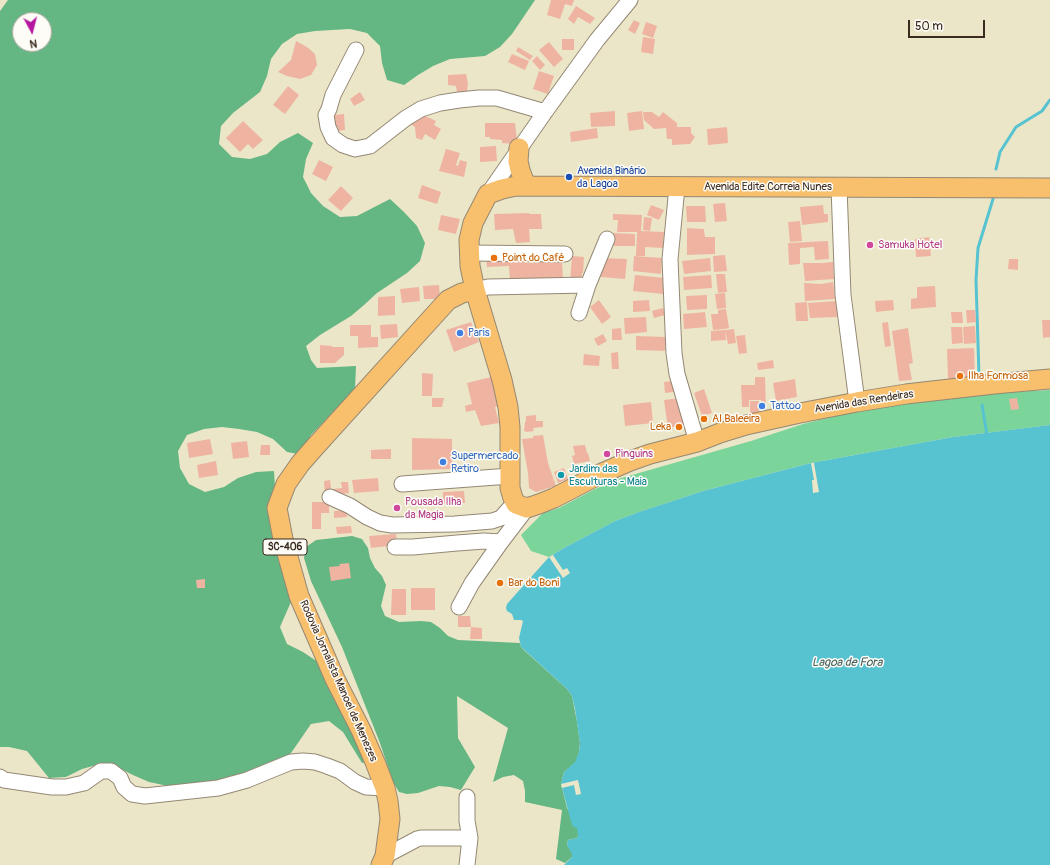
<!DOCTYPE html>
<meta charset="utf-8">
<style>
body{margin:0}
#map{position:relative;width:1050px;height:865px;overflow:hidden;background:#ece6c9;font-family:Pangolin,sans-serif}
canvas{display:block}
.north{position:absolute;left:12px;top:12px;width:40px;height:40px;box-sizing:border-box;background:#fdfcf7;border:1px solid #afa8a0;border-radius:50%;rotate:173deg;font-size:11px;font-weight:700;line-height:16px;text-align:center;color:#3b2a1e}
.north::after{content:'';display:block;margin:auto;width:14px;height:18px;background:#b5179e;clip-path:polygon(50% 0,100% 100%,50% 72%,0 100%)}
.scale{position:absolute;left:908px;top:20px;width:77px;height:18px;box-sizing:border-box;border:2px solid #3b2a1e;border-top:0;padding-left:5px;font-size:12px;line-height:14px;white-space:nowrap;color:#3b2a1e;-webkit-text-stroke:3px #fdfcf7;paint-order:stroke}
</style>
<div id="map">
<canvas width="1050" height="865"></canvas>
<div class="north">N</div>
<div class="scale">50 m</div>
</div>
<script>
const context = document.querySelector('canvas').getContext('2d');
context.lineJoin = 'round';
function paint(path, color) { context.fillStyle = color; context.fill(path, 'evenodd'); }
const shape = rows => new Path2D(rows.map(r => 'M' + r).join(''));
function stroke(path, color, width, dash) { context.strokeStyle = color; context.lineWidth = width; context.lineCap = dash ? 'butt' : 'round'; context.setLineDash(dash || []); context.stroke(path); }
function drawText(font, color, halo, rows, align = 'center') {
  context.font = font + ' Pangolin,sans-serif'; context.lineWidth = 3; context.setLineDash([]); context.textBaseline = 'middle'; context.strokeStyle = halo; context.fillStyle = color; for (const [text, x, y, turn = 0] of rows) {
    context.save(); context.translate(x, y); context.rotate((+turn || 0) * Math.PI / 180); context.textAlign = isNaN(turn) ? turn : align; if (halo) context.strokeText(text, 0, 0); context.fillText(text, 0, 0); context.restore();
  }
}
const green = shape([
 [1050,390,1050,425,953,437,811,463,703,491,639,512,615,521,564,548,549,557,531,551,521,535,543,513,559,508,595,489,618,479,751,441,803,424,856,411,907,403,995,393]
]);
const forest = shape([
 [8,0,535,0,512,34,500,47,485,56,450,59,433,66,418,75,404,85,387,80,382,63,380,46,367,33,350,29,315,31,297,34,282,44,271,59,267,76,260,92,233,113,221,126,219,144,232,157,250,159,267,154,280,142,298,133,313,143,306,159,303,177,311,193,323,206,340,217,357,216,390,199,404,212,417,226,425,243,420,261,407,273,377,293,364,305,351,316,320,335,306,346,311,360,317,368,356,366,355,389,311,435,301,451,298,454,287,452,273,439,257,432,239,429,222,427,204,429,187,435,178,451,180,468,189,484,205,492,224,487,238,478,256,472,274,471,275,488,271,522,273,540,288,577,294,595,280,627,287,644,303,652,318,662,367,762,362,763,343,732,329,721,311,724,291,753,276,763,253,772,203,783,168,786,149,782,133,775,117,767,100,764,82,769,66,777,49,778,27,751,9,747,0,747,0,11],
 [20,20,44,20,44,44,20,44],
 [352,536,362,539,368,548,370,558,375,568,382,576,386,585,381,606,385,616,399,622,421,621,431,622,440,628,448,636,458,640,520,643,521,647,526,652,567,689,572,696,577,722,580,743,579,752,576,762,564,772,561,784,567,808,578,829,578,836,577,838,568,840,567,845,573,854,572,857,565,863,556,859,562,810,525,802,525,791,523,781,514,775,503,777,493,782,508,728,457,696,458,738,475,767,461,790,450,787,439,786,418,793,407,794,399,792,393,782,380,743,342,647,311,581,304,558,306,547,316,540]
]);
const water = shape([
 [1050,425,1050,865,564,865,572,857,572,854,567,845,568,840,577,838,578,836,577,828,574,827,572,825,561,784,564,772,575,762,579,752,580,743,575,709,572,696,567,689,521,647,519,638,523,621,521,620,514,620,512,614,507,611,506,608,507,604,549,557,564,548,615,521,639,512,703,491,811,463,953,437]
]);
const pier = shape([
 [811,463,814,463,819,492,813,493,812,480,814,480],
 [553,555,563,570,567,568,570,573,563,578,549,557],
 [578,780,581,794,576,795,574,785,562,788,561,784]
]);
const stream = shape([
 [996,169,1000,152,1016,127,1042,111,1050,100],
 [979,376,976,280,978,248,993,199],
 [982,405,987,435]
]);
const building = shape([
 [551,0,574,0,572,6,565,4,560,19,547,15],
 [576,6,595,18,590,24,578,17,574,24,568,19],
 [634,20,640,23,635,34,628,30],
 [646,22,657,26,653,38,642,34],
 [643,37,655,39,653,54,641,52],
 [562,39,574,39,574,50,562,50],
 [296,41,307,47,315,54,317,65,311,75,300,79,287,76,278,72,291,60],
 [549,42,563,59,554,67,539,50],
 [518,47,533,56,530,60,516,51],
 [512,54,529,61,525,70,508,62],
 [537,56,545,65,540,70,532,61],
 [539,71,554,76,548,94,533,89],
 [466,74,468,83,467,92,457,92,456,86,448,85,448,75],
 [288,86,299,95,285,114,273,105],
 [360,92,365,100,354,106,350,99],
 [615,111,615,126,591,127,590,113],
 [642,111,644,129,629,131,627,113],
 [643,112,652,112,659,117,663,112,677,123,677,127,691,127,691,133,695,137,690,144,672,145,672,139,667,139,666,128,654,129,644,120],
 [344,114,345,130,335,131,334,115],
 [423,115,436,121,434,125,441,129,435,140,425,134,422,140,416,138,415,127,410,124],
 [243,121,263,140,253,149,248,144,240,152,226,138],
 [485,123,515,123,517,140,514,140,514,144,502,143,502,140,490,139,490,137,485,137],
 [727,127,728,143,708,145,707,129],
 [597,128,598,138,571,142,570,132],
 [496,146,497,161,480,162,480,147],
 [446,149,460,153,456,165,458,166,460,160,467,162,464,177,439,171],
 [319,160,333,167,326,181,312,174],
 [422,185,441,192,437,204,418,198],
 [341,186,353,198,341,211,328,200],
 [725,203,727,221,715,222,713,204],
 [651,205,664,210,659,220,647,215],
 [823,205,824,214,828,214,828,222,802,225,800,207],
 [686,206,705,206,706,222,687,222],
 [529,213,529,214,541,214,542,229,529,229,530,242,516,243,513,229,495,230,494,214],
 [613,214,642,215,641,231,664,232,663,248,645,247,645,256,636,256,637,232,617,232,618,220,613,220],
 [441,215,460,219,456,234,438,230],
 [644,217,652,218,650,231,643,230],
 [800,221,802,241,790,242,788,222],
 [687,228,704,229,704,230,705,237,715,237,715,254,687,255],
 [613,233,635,234,635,246,613,246],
 [929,237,931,256,916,257,915,239],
 [828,241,829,259,815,260,814,247,800,248,800,264,789,265,788,243],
 [526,255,526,263,562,261,563,280,510,280,509,266,487,267,486,257],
 [725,255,727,271,714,272,713,256],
 [572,256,584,257,583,273,582,273,581,282,570,281],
 [634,256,662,258,661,274,633,271],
 [603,258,627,259,625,279,601,277],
 [710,258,711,271,684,274,682,261],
 [1009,259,1018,259,1018,270,1008,269],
 [833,262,834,279,805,281,803,263,822,263],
 [716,274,725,274,727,292,718,293],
 [635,275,665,278,663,294,633,291],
 [711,275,712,288,684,290,683,277],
 [833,282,835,299,805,301,804,283,821,284],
 [439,285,440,299,424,299,423,286],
 [935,286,936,307,911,309,911,299,917,298,917,287],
 [419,287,420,301,402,303,400,289],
 [725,293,726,308,717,309,715,294],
 [707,295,707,309,687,310,686,296],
 [395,296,395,315,378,316,378,297],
 [599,300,611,317,602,324,590,307],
 [649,300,650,311,633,312,633,301],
 [893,300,894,310,876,312,875,301],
 [836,301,837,309,837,317,810,318,808,303],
 [807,302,808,321,796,321,795,303],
 [663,308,665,315,654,318,652,311],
 [726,309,729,328,725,329,725,328,725,329,713,330,711,314,718,314,718,310],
 [966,310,975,310,976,322,967,323],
 [705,312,707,327,684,329,683,314],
 [951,312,962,312,963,323,952,323],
 [646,317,647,332,625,334,624,318],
 [1042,320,1050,320,1050,337,1043,338],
 [471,322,479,342,454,352,446,330],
 [888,322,891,346,885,347,882,323],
 [397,324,398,337,381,339,380,325],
 [350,325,371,325,371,337,378,337,378,347,358,348,358,336,350,336],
 [975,326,976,343,964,344,963,327],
 [951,327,962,327,963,343,952,344],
 [621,328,622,340,612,340,612,329],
 [908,328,913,363,909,364,912,380,899,381,892,331],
 [734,329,736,343,728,344,725,330],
 [725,330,726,340,711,341,711,331],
 [603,334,607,341,598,346,594,339],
 [745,335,747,353,739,354,736,336],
 [636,336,665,337,665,351,636,350],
 [320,345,332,346,332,347,344,347,344,355,335,363,320,363],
 [974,348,975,378,948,379,947,349],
 [618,352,619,369,612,369,611,353],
 [584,354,600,356,599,366,583,365],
 [773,360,774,368,758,370,757,363],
 [422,373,433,374,432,396,422,396],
 [491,377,499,406,495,407,499,423,481,426,475,410,466,412,465,406,472,404,467,383],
 [755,377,765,377,766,409,761,409,761,400,749,400,749,407,742,407,741,385,755,385],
 [795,379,797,397,776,401,773,383],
 [673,381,674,392,665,393,664,382],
 [704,389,712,413,702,416,694,393],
 [432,398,444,398,442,407,432,407],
 [680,398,684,425,668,428,664,400],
 [1017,398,1019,409,1011,410,1009,399],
 [750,401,759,401,759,414,750,414],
 [651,402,653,423,625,426,623,405],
 [536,415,536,421,543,421,543,427,533,428,534,431,527,432,524,431,525,422,526,421,526,416],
 [543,435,548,463,556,486,536,492,529,488,528,473,522,439,533,438,533,436],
 [412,438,452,439,452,469,412,470],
 [210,439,213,454,189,458,187,443],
 [247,441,249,457,233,459,231,443],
 [261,445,270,445,270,455,260,455],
 [585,445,587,453,588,453,590,461,574,464,572,456,575,455,573,446],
 [391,449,391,459,371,459,371,450],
 [216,461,218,475,199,478,197,465],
 [564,468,568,479,558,483,554,472],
 [378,478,379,491,354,493,352,480],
 [330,480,332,495,325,496,324,481],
 [341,482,348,482,349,493,342,494,342,496,334,497,333,489,342,488],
 [464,491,465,503,443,504,443,492],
 [312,502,329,502,329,513,321,513,321,529,312,529],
 [346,510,347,517,334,518,334,511],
 [351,526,352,533,337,534,336,527],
 [396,534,397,545,371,548,369,536],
 [349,563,351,578,331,581,329,567,340,566,339,564],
 [205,579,205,588,197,588,196,580],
 [411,588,435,588,435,610,411,610],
 [392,589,406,589,406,615,391,615],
 [458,616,470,616,471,627,482,628,482,639,470,639,471,627,458,627]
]);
const minor = shape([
 [356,50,333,95,329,109,326,115,328,127,333,138,343,145,355,149,370,146,406,118,421,109,440,103,459,100,479,98,497,98,545,112],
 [677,187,670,259,674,353,677,374,697,442],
 [839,187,843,295,857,402],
 [488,194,545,112,597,40,630,0],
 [470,253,565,254],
 [475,290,488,287,588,285],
 [579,313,588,285,607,239],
 [402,484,510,476],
 [330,497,350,506,367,517,380,523,392,525,455,524,492,521,501,518,509,509,516,504],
 [395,547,413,547,457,543,484,541,501,542],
 [459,607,472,583,501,542,527,508],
 [0,777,4,780,52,787,66,787,84,783,101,771,111,771,120,778,124,787,132,794,145,796,218,788,247,780,291,762,303,761,315,762,327,766,340,771,355,782,366,787,385,788],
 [467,797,467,821,470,838,467,865],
 [385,856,417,839,421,838,470,838]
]);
const major = shape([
 [519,148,518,161,520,170,524,181,529,186],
 [1050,188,516,186,502,189,488,194,473,223,469,240,470,266,475,290,502,380,508,407,510,427,510,488,513,498,516,504,527,508,539,504,554,498,600,474,630,461,650,454,697,442,720,433,746,425,800,413,857,402,906,394,994,384,1050,379],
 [381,865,385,856,390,819,388,801,385,788,375,762,361,730,335,679,299,596,283,539,277,508,286,484,300,464,314,448,448,300,462,293,475,290]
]);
const markers = [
 [569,177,4,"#1a4fb4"],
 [870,245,4,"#d1479c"],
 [494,258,4,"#e8710a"],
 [460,333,4,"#3f7fe0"],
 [960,376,4,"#e8710a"],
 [762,406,4,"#3f7fe0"],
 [704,419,4,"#e8710a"],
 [679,427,4,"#e8710a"],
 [607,454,4,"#d1479c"],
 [443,462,4,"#3f7fe0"],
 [561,475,4,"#0f9aa8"],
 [397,508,4,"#d1479c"],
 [500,583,4,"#e8710a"]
];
const shields = [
 [285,547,44]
];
const shieldNames = [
 ["SC-406",285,547]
];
const transitNames = [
 ["Avenida Binário",577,171],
 ["da Lagoa",577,184]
];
const streetNames = [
 ["Avenida Edite Correia Nunes",768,187],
 ["Avenida das Rendeiras",864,402,-9],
 ["Rodovia Jornalista Manoel de Menezes",338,681,66]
];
const hotelNames = [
 ["Samuka Hotel",878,245],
 ["Pinguins",615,454],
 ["Pousada Ilha",405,502],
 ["da Magia",405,515]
];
const foodNames = [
 ["Point do Café",502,258],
 ["Ilha Formosa",968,376],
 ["Al Baleeira",712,419],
 ["Leka",671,427,"right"],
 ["Bar do Boni",508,583]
];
const shopNames = [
 ["Paris",468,333],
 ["Tattoo",770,406],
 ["Supermercado",451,456],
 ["Retiro",451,469]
];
const cultureNames = [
 ["Jardim das",569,469],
 ["Esculturas - Maia",569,482]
];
const waterNames = [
 ["Lagoa de Fora",847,663]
];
paint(green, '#7bd49a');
paint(forest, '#64b682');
paint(water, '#57c3d1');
paint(pier, '#ece6c9');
stroke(stream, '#57c3d1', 3);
paint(building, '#eeb4a1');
stroke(minor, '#948874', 17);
stroke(major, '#948874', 21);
stroke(minor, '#fff', 15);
stroke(major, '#f8bf6c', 19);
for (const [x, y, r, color] of markers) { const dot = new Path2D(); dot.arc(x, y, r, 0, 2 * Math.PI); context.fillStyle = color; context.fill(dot); stroke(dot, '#fdfcf7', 1.5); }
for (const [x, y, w] of shields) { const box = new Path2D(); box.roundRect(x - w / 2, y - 8, w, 16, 3); context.fillStyle = '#fdfcf7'; context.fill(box); stroke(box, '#3b2a1e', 1); }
drawText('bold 10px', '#3b2a1e', null, shieldNames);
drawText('11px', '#164399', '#fdfcf7', transitNames, 'left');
drawText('11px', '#3b2a1e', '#fdfcf7', streetNames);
drawText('11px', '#b23c85', '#fdfcf7', hotelNames, 'left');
drawText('11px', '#c56008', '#fdfcf7', foodNames, 'left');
drawText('11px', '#366cbe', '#fdfcf7', shopNames, 'left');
drawText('11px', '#0d838f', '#fdfcf7', cultureNames, 'left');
drawText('italic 12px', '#45605d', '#fdfcf7', waterNames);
</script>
